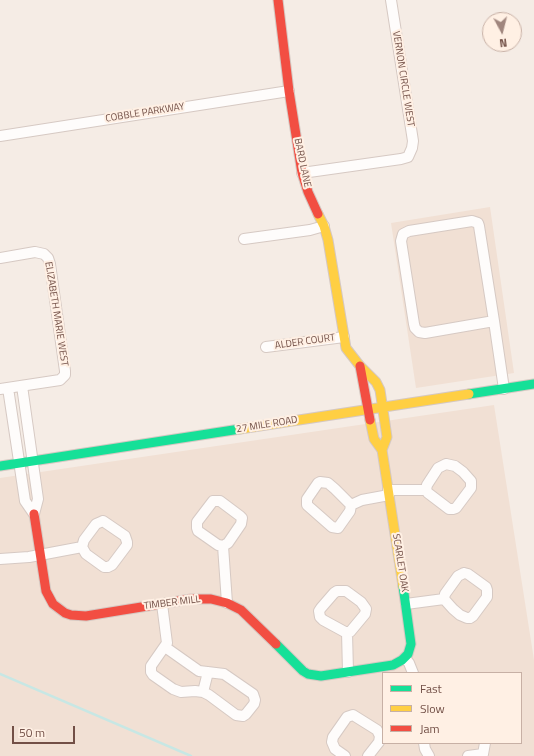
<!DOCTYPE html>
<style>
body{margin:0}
#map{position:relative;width:534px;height:756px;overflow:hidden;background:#f5ece5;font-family:"Titillium Web",sans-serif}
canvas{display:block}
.legend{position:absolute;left:382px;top:672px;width:140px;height:72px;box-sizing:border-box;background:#fff0e4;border:1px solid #c7b0a5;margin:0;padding:5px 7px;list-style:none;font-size:12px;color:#724f46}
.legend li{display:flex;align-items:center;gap:8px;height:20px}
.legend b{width:20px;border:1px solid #c7b0a5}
.north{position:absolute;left:482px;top:12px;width:40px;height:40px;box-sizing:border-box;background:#fff0e4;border:1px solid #c7b0a5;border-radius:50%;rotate:173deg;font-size:11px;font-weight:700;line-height:16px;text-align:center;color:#724f46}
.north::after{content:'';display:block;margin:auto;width:14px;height:18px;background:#a0867e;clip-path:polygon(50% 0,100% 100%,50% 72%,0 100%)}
.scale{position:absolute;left:12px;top:726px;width:63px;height:18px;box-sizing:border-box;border:2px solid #724f46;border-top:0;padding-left:5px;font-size:12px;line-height:14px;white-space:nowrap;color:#724f46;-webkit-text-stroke:3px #fff0e4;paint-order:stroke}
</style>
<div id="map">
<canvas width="534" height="756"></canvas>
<ul class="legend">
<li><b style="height:5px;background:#16e098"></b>Fast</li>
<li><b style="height:5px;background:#ffcf43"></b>Slow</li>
<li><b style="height:5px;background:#f24e42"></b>Jam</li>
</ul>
<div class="north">N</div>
<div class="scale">50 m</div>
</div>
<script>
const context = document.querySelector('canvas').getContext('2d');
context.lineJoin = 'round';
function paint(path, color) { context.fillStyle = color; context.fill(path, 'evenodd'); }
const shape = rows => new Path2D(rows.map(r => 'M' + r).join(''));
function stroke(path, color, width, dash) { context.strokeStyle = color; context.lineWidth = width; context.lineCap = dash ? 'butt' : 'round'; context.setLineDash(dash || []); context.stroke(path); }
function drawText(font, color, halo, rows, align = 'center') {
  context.font = font + ' "Titillium Web",sans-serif'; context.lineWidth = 4; context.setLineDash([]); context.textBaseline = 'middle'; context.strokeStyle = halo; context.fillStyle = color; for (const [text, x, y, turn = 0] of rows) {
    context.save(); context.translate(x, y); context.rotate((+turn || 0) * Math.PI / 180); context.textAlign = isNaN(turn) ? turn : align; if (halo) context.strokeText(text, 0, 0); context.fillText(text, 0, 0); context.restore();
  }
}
const residential = shape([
 [490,207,514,373,416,388,391,223],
 [494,405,534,660,534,756,0,756,0,478],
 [383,673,521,673,521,743,383,743]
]);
const stream = shape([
 [0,674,191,756]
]);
const street = shape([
 [0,136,289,91],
 [302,173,401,159,408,157,412,148,413,141,391,0],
 [244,239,310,230,324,226],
 [0,258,35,252,44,254,48,258,50,264,65,371,65,375,60,380,0,389],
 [494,321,425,333,419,332,415,328,414,324,401,241,403,234,409,231,472,221,478,223,479,226,494,321,504,389],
 [266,347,344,337],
 [8,388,25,501,34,514,38,499,22,386],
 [446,464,455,466,463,472,471,481,471,488,456,508,453,509,449,509,428,493,426,490,427,485,438,468,446,464],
 [320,482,328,483,335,489,351,505,350,511,338,528,332,527,307,505,307,499,318,483,320,482],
 [388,490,426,490],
 [213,501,220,501,240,516,242,518,241,524,228,543,223,546,218,545,198,531,197,528,197,522,213,501],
 [351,505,362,500,389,495],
 [103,521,125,536,127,542,127,545,112,565,108,567,104,567,86,554,82,547,84,540,96,524,103,521],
 [223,546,227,603],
 [0,559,29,557,82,547],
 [464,573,468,574,486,587,487,590,487,597,473,616,470,618,467,618,460,615,453,609,444,599,445,594,458,576,464,573],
 [337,591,346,591,361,602,366,609,365,614,350,632,345,632,323,620,320,617,319,611,321,608,334,593,337,591],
 [162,604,167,643,151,666,151,672,153,675,173,689,181,692,195,691,203,692,209,695,236,715,243,716,246,714,254,704,255,700,253,694,224,674,199,671,165,647],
 [406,604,444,599],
 [347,632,348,672],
 [405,658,409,663,413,673],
 [203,692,208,672],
 [424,743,425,749,429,756],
 [483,754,485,743],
 [345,756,335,749,332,742,333,737,347,717,353,715,377,730,380,736,379,742,368,756],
 [468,756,483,754]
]);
const fast = shape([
 [469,394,534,384],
 [0,466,240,429],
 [276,644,303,671,308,674,321,676,393,665,402,660,408,654,411,644,403,586]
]);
const slow = shape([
 [318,214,324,226,328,240,346,348,360,366,376,382,380,390,387,437,382,450,374,439,370,420],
 [240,429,469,394],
 [382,450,403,586]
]);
const jam = shape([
 [278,0,289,91,302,173,308,192,318,214],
 [360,366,370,420],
 [34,514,46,591,53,604,65,613,71,615,86,616,191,599,211,599,227,603,241,610,276,644]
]);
const streetNames = [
 ["VERNON CIRCLE WEST",403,79,81],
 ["COBBLE PARKWAY",145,113,-9],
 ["BARD LANE",302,163,78],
 ["ELIZABETH MARIE WEST",56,314,81],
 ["ALDER COURT",305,342,-8],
 ["27 MILE ROAD",267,425,-9],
 ["SCARLET OAK",400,563,81],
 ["TIMBER MILL",172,603,-7]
];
paint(residential, '#f1e0d4');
stroke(stream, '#c7e7e4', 2.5);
stroke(street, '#d6c9c3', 12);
stroke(fast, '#d5c8c2', 11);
stroke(slow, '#d5c8c2', 11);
stroke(jam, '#d5c8c2', 11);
stroke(street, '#fefcfb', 10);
stroke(fast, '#16e098', 9);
stroke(slow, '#ffcf43', 9);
stroke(jam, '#f24e42', 9);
drawText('10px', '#724f46', '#fff0e4', streetNames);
</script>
